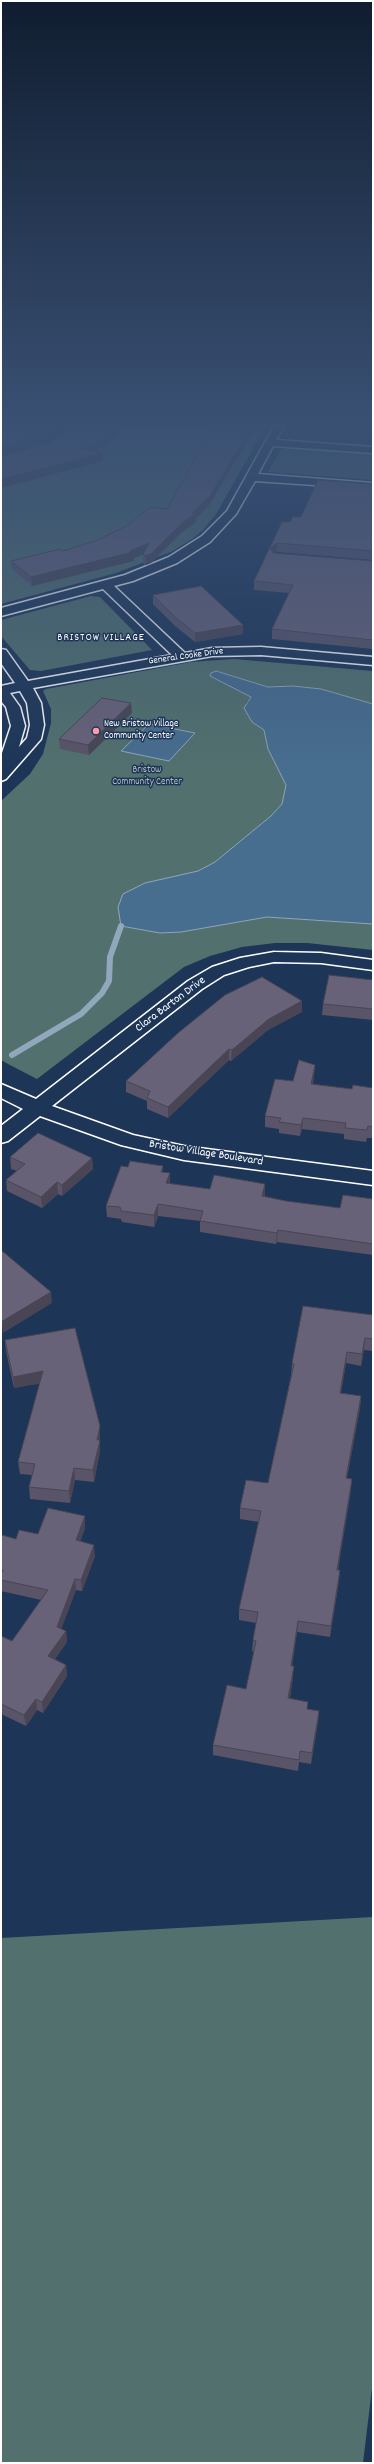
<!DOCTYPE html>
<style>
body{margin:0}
#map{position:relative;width:374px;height:2464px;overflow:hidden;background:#1d3557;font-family:Dekko,sans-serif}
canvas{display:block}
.frame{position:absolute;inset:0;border:2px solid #fff;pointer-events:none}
</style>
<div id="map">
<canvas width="374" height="2464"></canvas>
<div class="frame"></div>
</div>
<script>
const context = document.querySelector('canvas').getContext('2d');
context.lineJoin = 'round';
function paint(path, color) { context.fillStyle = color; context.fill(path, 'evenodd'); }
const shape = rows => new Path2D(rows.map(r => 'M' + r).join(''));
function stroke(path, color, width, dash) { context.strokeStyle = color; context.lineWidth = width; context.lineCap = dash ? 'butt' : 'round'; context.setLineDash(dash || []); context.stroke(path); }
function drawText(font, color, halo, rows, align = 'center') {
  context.font = font + ' Dekko,sans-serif'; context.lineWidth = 3; context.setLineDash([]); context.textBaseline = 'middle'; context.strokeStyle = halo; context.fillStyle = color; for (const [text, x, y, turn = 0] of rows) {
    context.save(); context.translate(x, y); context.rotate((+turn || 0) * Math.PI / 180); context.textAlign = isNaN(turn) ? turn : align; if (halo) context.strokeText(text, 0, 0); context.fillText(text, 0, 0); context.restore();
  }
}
const green = shape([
 [80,426,266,426,216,514,204,529,192,539,173,551,116,573,1,604,1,465,38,456],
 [282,448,373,454,373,480,268,472],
 [91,596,100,597,152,650,41,671,30,670,1,636,1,620],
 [234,659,373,671,373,704,321,689,293,686,269,687,216,671,210,676,251,697,246,703,252,722,264,730,268,749,286,785,282,804,271,816,215,862,198,871,174,877,121,926,160,933,181,932,267,917,373,924,373,950,307,943,275,943,242,947,210,956,184,967,37,1079,8,1064,1,1060,1,801,30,774,43,754,51,723,51,709,43,691,46,689,191,662],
 [373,1917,373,2380,363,2463,1,2463,1,1938]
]);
const water = shape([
 [216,671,268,687,293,686,321,689,373,704,373,924,267,917,181,932,160,933,121,926,118,907,123,894,145,883,198,871,215,862,271,816,282,804,286,785,268,749,264,730,252,722,244,708,251,697,210,676,211,673,216,671],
 [149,724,195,733,169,761,121,751,149,724]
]);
const stream = shape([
 [12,1055,81,1014,102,993,109,981,110,957,121,926]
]);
const street = shape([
 [274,426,284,426,276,440,373,447,373,453,273,446,258,474,373,483,373,489,255,481,236,514,210,542,177,563,133,581,114,586,185,653,212,648,261,647,373,657,373,665,261,655,212,656,33,688,41,703,44,725,41,739,6,779,1,781,1,756,11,726,6,707,1,701,1,686,15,683,1,663,1,649,6,650,28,681,172,655,103,589,1,616,1,608,125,575,169,557,202,536,227,511,274,426],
 [20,691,27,703,30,725,27,738,19,747,25,726,20,707,10,693,20,691],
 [274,952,321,953,373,960,373,970,321,963,274,962,249,967,224,975,202,989,52,1106,133,1135,184,1146,373,1171,373,1185,184,1160,121,1145,40,1116,8,1141,1,1143,1,1126,23,1109,1,1098,1,1084,36,1099,188,981,212,967,240,958,274,952]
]);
const wall = shape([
 [373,484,373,560,277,552,275,553,373,561,373,649,272,639,272,629,289,593,254,590,254,581,290,522],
 [210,504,196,518,196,522,182,532,151,563,146,565,143,563,143,554,134,558,134,561,32,586,12,569,11,561,63,551,98,540,167,509],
 [153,595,243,625,243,634,195,642,175,626,153,604],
 [132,713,89,755,60,749,59,739],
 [373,980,373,1020,322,1015,323,1004],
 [302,1012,268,1030,231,1061,229,1060,168,1118,147,1109,147,1101,126,1092,126,1081],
 [315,1065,314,1076,313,1084,352,1089,373,1088,373,1138,367,1138,366,1142,344,1139,344,1134,302,1129,300,1136,279,1133,279,1129,265,1127,265,1116,293,1081],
 [10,1157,92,1158,93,1169,62,1196,58,1194,42,1208,7,1191,6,1180,17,1171,11,1169],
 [163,1166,163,1172,170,1184,210,1189,265,1196,264,1196,286,1201,340,1208,373,1199,373,1255,277,1242,276,1244,200,1232,200,1221,158,1216,154,1227,122,1222,121,1219,107,1217,106,1206,128,1167],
 [373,1315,373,1341,372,1351,364,1350,361,1366,346,1363,341,1393,361,1396,360,1408,347,1478,351,1490,338,1570,339,1581,330,1637,297,1632,292,1666,293,1677,290,1698,307,1709,319,1711,318,1722,311,1764,299,1762,298,1771,213,1755,213,1745,246,1689,254,1652,252,1651,253,1640,256,1623,239,1620,239,1609,259,1522,240,1519,240,1508,268,1483,291,1375,292,1363],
 [5,1340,100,1426,100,1451,94,1482,75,1480,70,1503,30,1499,29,1487,32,1475,20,1474,18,1462,40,1383,14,1388,6,1351],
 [85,1528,80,1542,95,1556,82,1591,76,1590,61,1629,66,1631,67,1642,55,1659,66,1665,67,1676,43,1713,37,1710,26,1726,1,1714,1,1636,12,1641,41,1600,1,1591,1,1538,16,1539,38,1534]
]);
const shadedWall = shape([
 [51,426,60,426,42,444,1,455,1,447],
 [117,426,123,426,109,444,82,457,82,449],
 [252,426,256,426,210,504,196,518,196,522,182,532,151,563,146,565,146,556,192,513],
 [103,453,103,461,1,488,1,479],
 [149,543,149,552,134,558,134,561,32,586,31,577,130,551],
 [277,543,277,552,270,557,270,548],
 [243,625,243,634,195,642,195,633],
 [131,703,132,713,89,755,88,745],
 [302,1001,302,1012,268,1030,231,1061,232,1050,269,1019],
 [229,1049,229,1060,168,1118,168,1107],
 [315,1065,314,1076,310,1095,311,1084],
 [303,1118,302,1129,300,1136,301,1125],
 [92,1158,93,1169,62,1196,62,1185],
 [163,1166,163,1177,161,1172],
 [170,1173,170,1184,166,1183],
 [57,1182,58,1194,42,1208,41,1197],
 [265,1184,265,1196,261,1207,262,1196],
 [158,1204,158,1216,154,1227,154,1215],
 [278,1230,277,1242,276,1244,277,1233],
 [51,1292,52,1303,3,1333,1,1322],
 [365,1338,364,1350,361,1366,362,1354],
 [347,1352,346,1363,339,1404,340,1393],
 [43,1371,44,1383,14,1388,13,1377],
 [361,1396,360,1408,345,1489,346,1478],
 [100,1426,100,1451,94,1482,93,1470,97,1440],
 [74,1468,75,1480,70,1503,69,1491],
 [352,1479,351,1490,336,1581,337,1570],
 [85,1516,85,1528,76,1552,76,1540],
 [94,1545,95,1556,82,1591,81,1580],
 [340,1570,339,1581,330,1637,331,1626],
 [75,1579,76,1590,58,1638,57,1627],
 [298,1621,297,1632,290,1677,291,1666],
 [66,1631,67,1642,49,1667,48,1656],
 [66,1665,67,1676,43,1713,42,1702],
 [294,1666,293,1677,288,1709,288,1698],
 [36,1699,37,1710,26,1726,24,1715],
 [319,1711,318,1722,311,1764,312,1753]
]);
const building = shape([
 [1,426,51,426,42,436,1,447,1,426],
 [66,426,117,426,109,436,82,449,103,453,1,479,1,456,51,442,66,426],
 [216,426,252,426,210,496,192,513,196,513,182,523,151,554,146,556,143,554,149,543,130,551,133,552,31,577,11,561,60,549,63,551,98,540,128,525,150,507,167,509,193,462,216,426],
 [318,480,373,484,373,551,277,543,270,548,273,553,373,561,373,640,272,629,293,585,254,581,282,522,290,522,293,517,301,517,318,480],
 [201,586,243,625,195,633,175,617,153,595,201,586],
 [102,698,131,703,88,745,59,739,102,698],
 [329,975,373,980,373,1009,323,1004,329,975],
 [262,977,302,1001,269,1019,232,1050,229,1049,168,1107,147,1098,150,1091,126,1081,178,1033,225,995,262,977],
 [299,1060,315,1065,311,1084,352,1089,353,1085,373,1088,373,1127,368,1126,367,1130,345,1128,346,1123,303,1118,301,1125,279,1122,281,1118,265,1116,275,1079,293,1081,299,1060],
 [38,1133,92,1158,62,1185,57,1182,41,1197,6,1180,25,1164,10,1157,38,1133],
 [130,1161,163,1166,161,1172,170,1173,166,1183,210,1189,214,1175,265,1184,262,1196,286,1201,340,1208,343,1195,373,1199,373,1244,278,1230,277,1233,200,1221,203,1211,158,1204,154,1215,121,1211,120,1207,106,1206,121,1166,128,1167,130,1161],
 [1,1250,51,1292,1,1322,1,1250],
 [303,1306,373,1315,373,1339,365,1338,362,1354,347,1352,340,1393,361,1396,346,1478,352,1479,337,1570,340,1570,331,1626,298,1621,291,1666,294,1666,288,1698,308,1702,307,1709,319,1711,312,1753,300,1751,299,1760,213,1745,227,1685,246,1689,256,1641,253,1640,258,1612,239,1609,261,1511,240,1508,246,1480,268,1483,294,1364,292,1363,303,1306],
 [75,1328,100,1426,97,1440,100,1440,93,1470,74,1468,69,1491,29,1487,35,1464,18,1462,43,1371,13,1377,5,1340,75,1328],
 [48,1508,85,1516,76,1540,94,1545,81,1580,75,1579,57,1627,66,1631,48,1656,66,1665,42,1702,36,1699,24,1715,1,1704,1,1636,12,1641,48,1590,1,1580,1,1575,3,1570,1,1570,1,1538,2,1535,16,1539,19,1530,38,1534,48,1508]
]);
const markers = [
 [96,731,4,"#ff9aa2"]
];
const farStreetnames = [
 ["General Cooke Drive",186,657,-8]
];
const farPoinames = [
 ["New Bristow Village",104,725],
 ["Community Center",104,737]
];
const farParknames = [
 ["Bristow",147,771],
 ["Community Center",147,783]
];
const farNeighbourhoodnames = [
 ["BRISTOW VILLAGE",101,638]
];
const streetNames = [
 ["Clara Barton Drive",171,1005,-37],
 ["Bristow Village Boulevard",206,1154,9]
];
paint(green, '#52706e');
paint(water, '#476d8f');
stroke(water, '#91a7bc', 1);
stroke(stream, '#91a7bc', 6);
stroke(street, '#fff', 3);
paint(street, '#1d3557');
paint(wall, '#595467');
paint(shadedWall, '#494554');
paint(building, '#686278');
stroke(building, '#494554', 1);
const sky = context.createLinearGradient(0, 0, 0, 771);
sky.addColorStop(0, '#101d30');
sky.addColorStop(0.55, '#3a5174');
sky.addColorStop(1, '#3a517400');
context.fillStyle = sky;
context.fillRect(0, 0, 374, 771);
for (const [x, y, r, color] of markers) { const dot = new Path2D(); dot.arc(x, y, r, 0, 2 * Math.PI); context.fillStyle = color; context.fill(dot); stroke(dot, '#1d3557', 1.5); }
drawText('10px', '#fff', '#1d3557', farStreetnames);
drawText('10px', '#fff', '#1d3557', farPoinames, 'left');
drawText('10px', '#b1bfbe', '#1d3557', farParknames);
context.letterSpacing = '1px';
drawText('11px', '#fff', '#1d3557', farNeighbourhoodnames);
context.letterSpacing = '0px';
drawText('12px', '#fff', '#1d3557', streetNames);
</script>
